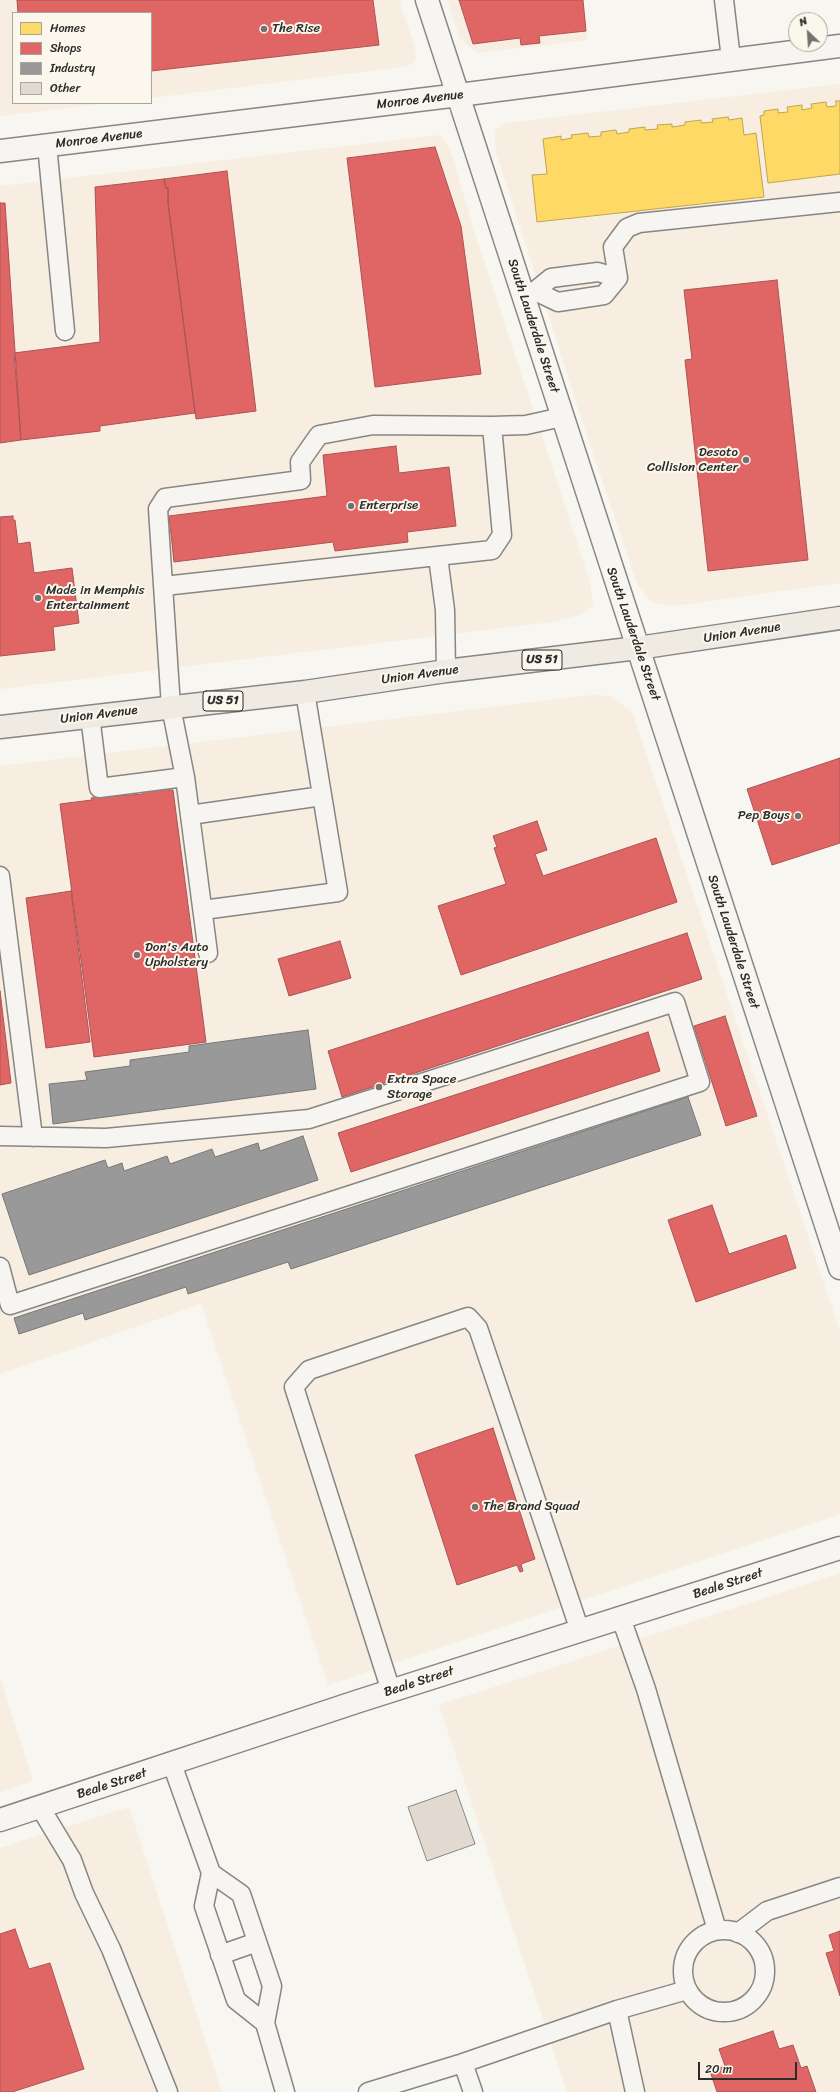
<!DOCTYPE html>
<style>
body{margin:0}
#map{position:relative;width:840px;height:2092px;overflow:hidden;background:#f8f6f0;font-family:Sriracha,sans-serif}
canvas{display:block}
.legend{position:absolute;left:12px;top:12px;width:140px;height:92px;box-sizing:border-box;background:#fbf7ec;border:1px solid #a8a59f;margin:0;padding:5px 7px;list-style:none;font-size:12px;color:#2b2b2b}
.legend li{display:flex;align-items:center;gap:8px;height:20px}
.legend b{width:20px;border:1px solid #a8a59f}
.north{position:absolute;left:788px;top:12px;width:40px;height:40px;box-sizing:border-box;background:#fbf7ec;border:1px solid #a8a59f;border-radius:50%;rotate:335deg;font-size:11px;font-weight:700;line-height:16px;text-align:center;color:#2b2b2b}
.north::after{content:'';display:block;margin:auto;width:14px;height:18px;background:#737270;clip-path:polygon(50% 0,100% 100%,50% 72%,0 100%)}
.scale{position:absolute;left:698px;top:2062px;width:99px;height:18px;box-sizing:border-box;border:2px solid #2b2b2b;border-top:0;padding-left:5px;font-size:12px;line-height:14px;white-space:nowrap;color:#2b2b2b;-webkit-text-stroke:3px #fbf7ec;paint-order:stroke}
</style>
<div id="map">
<canvas width="840" height="2092"></canvas>
<ul class="legend">
<li><b style="height:11px;background:#ffd966"></b>Homes</li>
<li><b style="height:11px;background:#e06666"></b>Shops</li>
<li><b style="height:11px;background:#999"></b>Industry</li>
<li><b style="height:11px;background:#e2dad0"></b>Other</li>
</ul>
<div class="north">N</div>
<div class="scale">20 m</div>
</div>
<script>
const context = document.querySelector('canvas').getContext('2d');
context.lineJoin = 'round';
function paint(path, color) { context.fillStyle = color; context.fill(path, 'evenodd'); }
const shape = rows => new Path2D(rows.map(r => 'M' + r).join(''));
function stroke(path, color, width, dash) { context.strokeStyle = color; context.lineWidth = width; context.lineCap = dash ? 'butt' : 'round'; context.setLineDash(dash || []); context.stroke(path); }
function drawText(font, color, halo, rows, align = 'center') {
  context.font = font + ' Sriracha,sans-serif'; context.lineWidth = 4; context.setLineDash([]); context.textBaseline = 'middle'; context.strokeStyle = halo; context.fillStyle = color; for (const [text, x, y, turn = 0] of rows) {
    context.save(); context.translate(x, y); context.rotate((+turn || 0) * Math.PI / 180); context.textAlign = isNaN(turn) ? turn : align; if (halo) context.strokeText(text, 0, 0); context.fillText(text, 0, 0); context.restore();
  }
}
const built = shape([
 [0,0,399,0,415,47,416,58,413,64,402,67,151,98,151,13,13,13,13,103,109,103,0,116],
 [447,0,583,0,588,40,477,53,460,39],
 [840,84,840,583,674,606,651,602,638,586,592,451,496,152,494,131,505,123],
 [440,135,450,148,477,240,590,581,593,605,582,614,552,622,0,689,0,186],
 [592,695,612,696,633,714,840,1331,840,1514,328,1685,201,1304,0,1374,0,766],
 [840,1573,840,2092,567,2092,439,1705],
 [0,1677,33,1781,0,1792],
 [129,1807,222,2092,0,2092,0,1848]
]);
const homes = shape([
 [836,101,840,101,840,174,768,183,760,116,764,115,764,111,778,109,778,113,788,112,787,107,802,105,802,110,812,108,811,104,826,102,827,107,836,106,836,101],
 [728,117,729,120,742,118,744,135,756,133,764,197,537,222,532,175,547,174,543,139,561,136,561,140,572,138,571,135,588,133,589,137,601,136,601,132,616,130,617,134,629,132,629,129,645,127,645,130,658,129,657,125,672,124,672,127,685,125,685,122,701,120,701,123,713,122,712,119,728,117]
]);
const shops = shape([
 [17,0,373,0,379,45,151,71,151,13,18,13,17,0],
 [459,0,583,0,586,31,539,36,540,43,521,45,520,38,473,44,459,0],
 [435,147,461,226,481,374,375,387,347,158,435,147],
 [227,171,256,411,196,419,168,203,168,188,166,188,164,179,227,171],
 [164,179,166,188,168,188,168,203,195,413,100,426,100,431,21,440,14,353,100,342,95,187,164,179],
 [0,203,5,203,21,440,0,443,0,203],
 [777,280,808,560,708,571,685,360,692,359,684,290,777,280],
 [396,446,399,473,449,467,456,526,407,532,408,542,335,551,333,542,174,562,169,516,327,496,323,455,396,446],
 [13,516,13,520,15,520,18,544,30,542,34,573,72,568,79,623,53,627,55,650,0,656,0,517,13,516],
 [840,758,840,843,772,865,747,789,840,758],
 [168,788,168,790,173,790,206,1042,94,1057,60,804,92,800,91,798,143,794,142,791,168,788],
 [537,821,547,850,535,854,543,876,656,838,677,902,461,975,438,906,506,884,494,848,497,847,493,836,537,821],
 [71,891,90,1042,46,1048,26,898,71,891],
 [687,933,702,979,342,1097,328,1051,687,933],
 [340,941,351,978,289,996,278,959,340,941],
 [0,991,11,1083,0,1085,0,991],
 [725,1016,757,1116,726,1126,694,1026,725,1016],
 [648,1032,660,1071,351,1172,338,1133,648,1032],
 [712,1205,729,1254,786,1235,796,1268,696,1302,668,1220,712,1205],
 [493,1428,535,1559,521,1564,523,1571,520,1572,517,1565,457,1585,415,1455,493,1428],
 [15,1929,29,1969,50,1963,84,2069,12,2092,0,2092,0,1934,15,1929],
 [840,1931,840,1996,826,1953,834,1951,829,1935,840,1931],
 [773,2031,779,2049,793,2045,801,2068,807,2066,816,2092,717,2092,710,2071,725,2066,719,2049,773,2031]
]);
const industry = shape([
 [308,1030,316,1089,53,1124,49,1084,87,1080,85,1072,130,1066,130,1060,189,1052,189,1046,308,1030],
 [688,1097,701,1135,291,1269,288,1262,188,1294,186,1287,85,1320,83,1313,19,1334,14,1318,688,1097],
 [303,1136,318,1180,29,1275,2,1194,105,1160,108,1168,122,1163,124,1171,167,1156,170,1164,212,1149,215,1157,258,1143,260,1151,303,1136]
]);
const building = shape([
 [456,1790,475,1844,427,1861,408,1807,456,1790]
]);
const lane = shape([
 [724,0,731,59],
 [47,145,65,331],
 [535,291,558,302,604,295,618,278,613,247,627,228,639,223,840,202],
 [524,293,535,291,551,278,598,272,618,278],
 [438,557,445,610,446,671],
 [164,586,492,550,502,535,492,426],
 [90,716,99,788,185,777,171,707,158,509,165,498,301,480,300,462,319,435,373,425,492,426,526,425,562,417],
 [185,777,208,953],
 [190,815,322,796],
 [0,876,33,1137],
 [203,910,338,892,305,692],
 [0,1136,106,1138,309,1119,675,1002,700,1082,10,1305,0,1267],
 [621,1618,646,1689,717,1930],
 [391,1691,294,1387,309,1370,468,1317,478,1328,580,1631],
 [172,1764,211,1873,204,1906,236,2000,265,2023],
 [40,1807,72,1860,84,1893,111,1949,168,2092],
 [211,1873,241,1894,272,1986,265,2023,285,2092],
 '683 1971a41 41 0 1 1 82 0a41 41 0 1 1-82 0Z',
 [738,1933,767,1911,840,1887],
 [220,1955,257,1942],
 [617,2010,635,2092],
 [463,2063,617,2010,687,1990],
 [368,2092,463,2063,473,2092]
]);
const street = shape([
 [427,0,840,1268]
]);
const secondary = shape([
 [0,151,459,95,840,46],
 [0,1820,359,1701,840,1548]
]);
const primary = shape([
 [0,727,305,692,446,671,638,648,840,618]
]);
const markers = [
 [264,29,4,"#737270"],
 [746,460,4,"#737270"],
 [351,506,4,"#737270"],
 [38,598,4,"#737270"],
 [798,816,4,"#737270"],
 [137,955,4,"#737270"],
 [379,1087,4,"#737270"],
 [475,1507,4,"#737270"]
];
const shields = [
 [542,660,40],
 [223,701,40]
];
const shieldNames = [
 ["US 51",542,660],
 ["US 51",223,701]
];
const poiNames = [
 ["The Rise",272,29],
 ["Desoto",738,453,"right"],
 ["Collision Center",738,468,"right"],
 ["Enterprise",359,506],
 ["Made in Memphis",46,591],
 ["Entertainment",46,606],
 ["Pep Boys",790,816,"right"],
 ["Don's Auto",145,948],
 ["Upholstery",145,963],
 ["Extra Space",387,1080],
 ["Storage",387,1095],
 ["The Brand Squad",483,1507]
];
const streetNames = [
 ["Monroe Avenue",420,100,-7],
 ["Monroe Avenue",99,139,-7],
 ["South Lauderdale Street",533,326,72],
 ["Union Avenue",742,633,-9],
 ["South Lauderdale Street",633,634,71],
 ["Union Avenue",420,675,-8],
 ["Union Avenue",99,715,-7],
 ["South Lauderdale Street",733,942,72],
 ["Beale Street",728,1584,-18],
 ["Beale Street",419,1682,-18],
 ["Beale Street",112,1784,-18]
];
paint(built, '#f7eee1');
paint(homes, '#ffd966');
stroke(homes, '#bfa554', 1);
paint(shops, '#e06666');
stroke(shops, '#aa5454', 1);
paint(industry, '#999');
stroke(industry, '#787878', 1);
paint(building, '#e2dad0');
stroke(building, '#878684', 1);
stroke(lane, '#878684', 21);
stroke(street, '#878684', 25);
stroke(secondary, '#878684', 25);
stroke(primary, '#878684', 25);
stroke(lane, '#f6f5f1', 18);
stroke(street, '#f6f5f1', 22);
stroke(secondary, '#f6f5f1', 22);
stroke(primary, '#f0ebe2', 22);
for (const [x, y, r, color] of markers) { const dot = new Path2D(); dot.arc(x, y, r, 0, 2 * Math.PI); context.fillStyle = color; context.fill(dot); stroke(dot, '#fbf7ec', 1.5); }
for (const [x, y, w] of shields) { const box = new Path2D(); box.roundRect(x - w / 2, y - 10, w, 20, 3); context.fillStyle = '#fbf7ec'; context.fill(box); stroke(box, '#2b2b2b', 1); }
drawText('bold 12px', '#2b2b2b', null, shieldNames);
drawText('13px', '#2b2b2b', '#fbf7ec', poiNames, 'left');
drawText('13px', '#2b2b2b', '#fbf7ec', streetNames);
</script>
